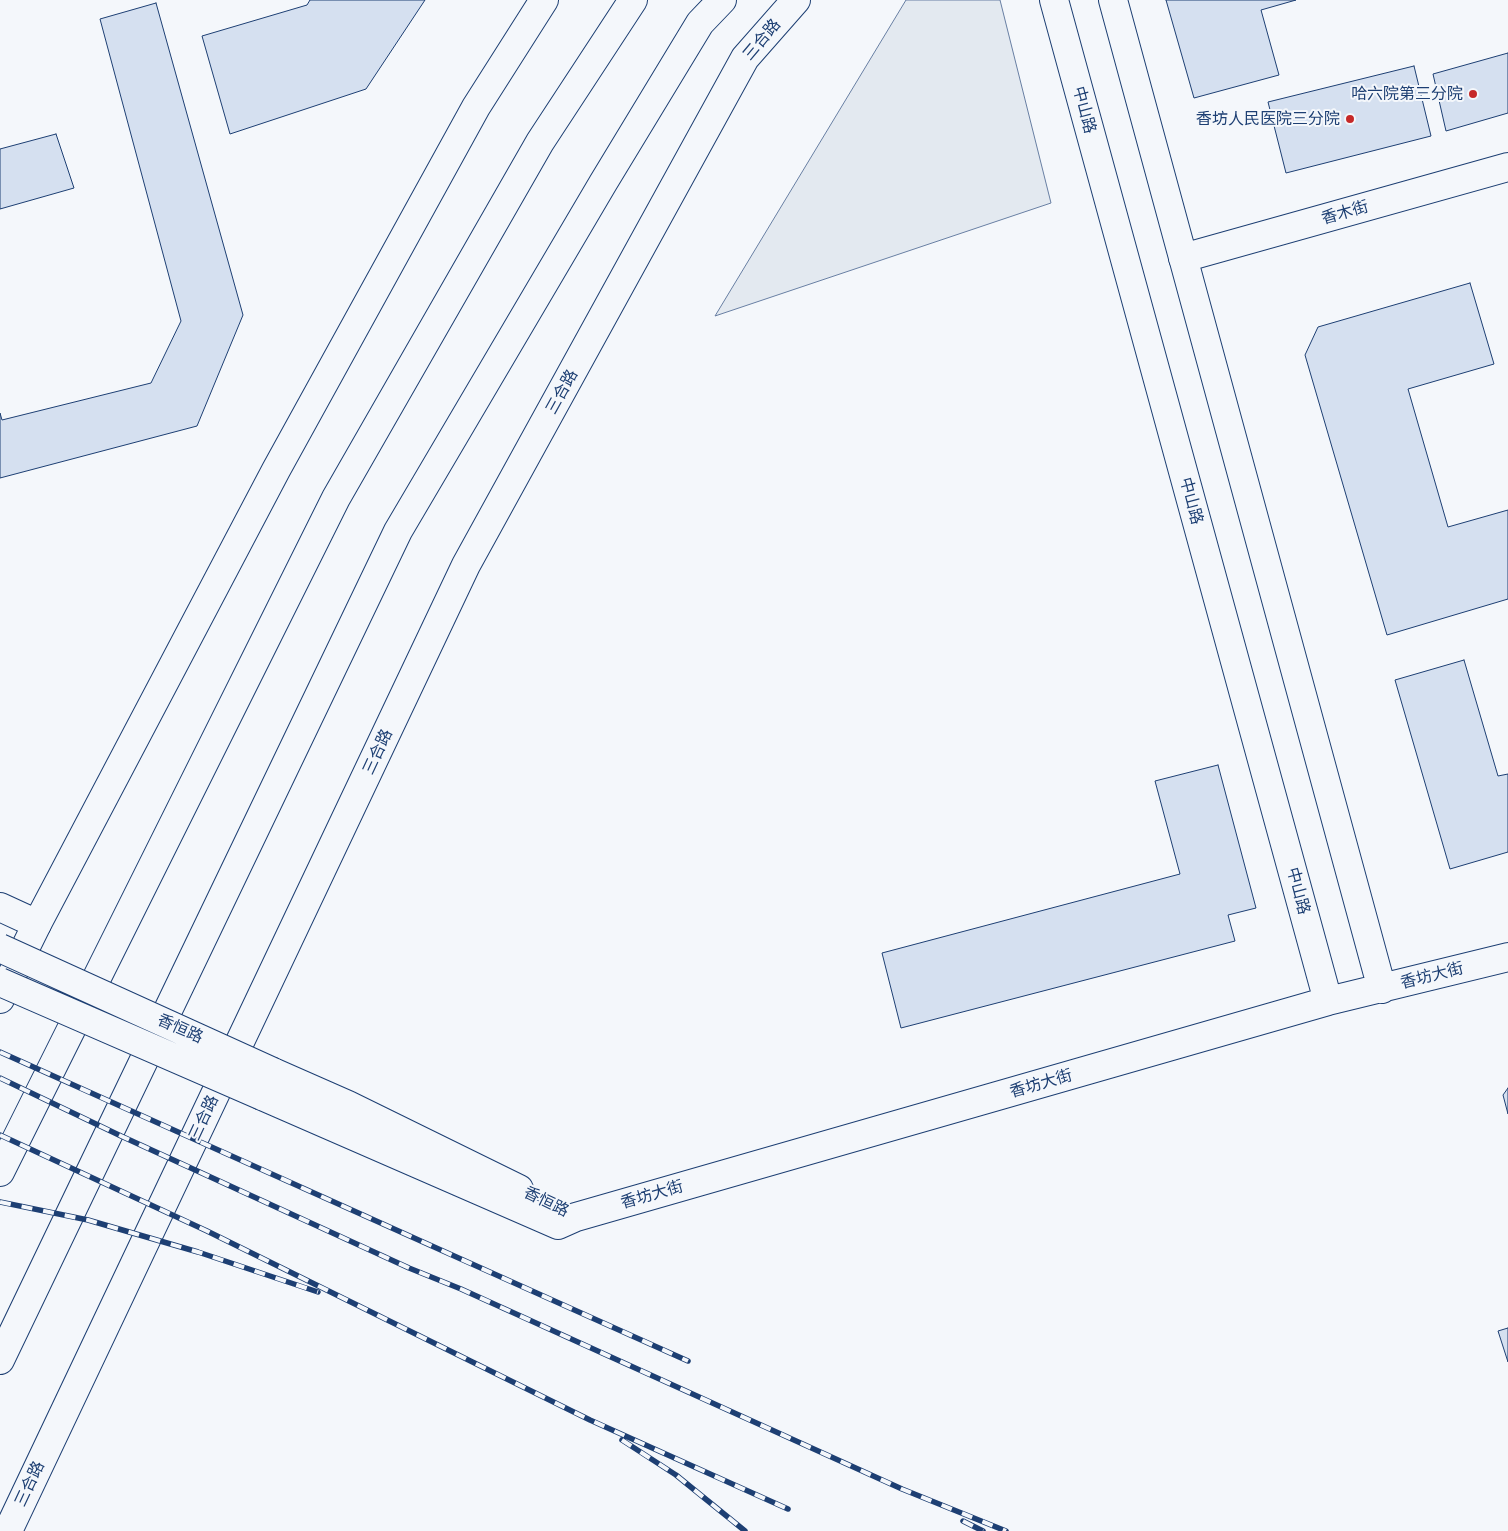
<!DOCTYPE html>
<meta charset="utf-8">
<style>
body{margin:0}
canvas{display:block;background:#f4f7fb}
</style>
<canvas width="1508" height="1531"></canvas>
<script>
const context = document.querySelector('canvas').getContext('2d');
context.lineJoin = 'round';
function paint(path, color) { context.fillStyle = color; context.fill(path, 'evenodd'); }
const shape = rows => new Path2D(rows.map(r => 'M' + r).join(''));
function stroke(path, color, width, dash) { context.strokeStyle = color; context.lineWidth = width; context.lineCap = dash ? 'butt' : 'round'; context.setLineDash(dash || []); context.stroke(path); }
function drawText(font, color, halo, rows, align = 'center') {
  context.font = font + ' Rubik,"Noto Sans SC",sans-serif'; context.lineWidth = 4; context.setLineDash([]); context.textBaseline = 'middle'; context.strokeStyle = halo; context.fillStyle = color; for (const [text, x, y, turn = 0] of rows) {
    context.save(); context.translate(x, y); context.rotate((+turn || 0) * Math.PI / 180); context.textAlign = isNaN(turn) ? turn : align; if (halo) context.strokeText(text, 0, 0); context.fillText(text, 0, 0); context.restore();
  }
}
const green = shape([
 [906,0,1000,0,1051,203,715,316,906,0]
]);
const building = shape([
 [310,0,425,0,366,89,230,134,202,36,307,5,310,0],
 [1166,0,1296,0,1261,10,1279,75,1194,98,1166,0],
 [156,3,243,315,197,426,0,478,0,413,2,420,151,383,181,321,100,19,156,3],
 [1508,53,1508,113,1446,131,1433,74,1508,53],
 [1414,66,1431,136,1286,173,1268,102,1414,66],
 [56,134,74,188,0,209,0,149,56,134],
 [1470,283,1494,364,1408,389,1448,527,1508,510,1508,599,1387,635,1305,355,1318,327,1470,283],
 [1464,660,1498,776,1508,774,1508,852,1450,869,1395,680,1464,660],
 [1218,765,1256,908,1228,915,1235,941,901,1028,882,953,1180,874,1155,781,1218,765],
 [1508,1088,1508,1114,1503,1095,1508,1088],
 [1508,1328,1508,1362,1498,1331,1508,1328]
]);
const street = shape([
 [1183,258,1508,167]
]);
const secondary = shape([
 [1054,0,1328,1001],
 [1113,0,1382,989],
 [0,907,37,924],
 [273,1072,348,1105,519,1189],
 [262,1096,558,1225,576,1217,1328,1001,1508,957]
]);
const highway = shape([
 [0,999,37,924,276,470,476,107,544,0],
 [0,1172,336,498,540,142,633,0],
 [0,1360,398,531,603,183,700,23,722,0],
 [8,1531,466,565,745,58,796,0]
]);
const rail = shape([
 [0,1052,688,1361],
 [0,1078,121,1136,409,1268,461,1289,902,1489,1006,1531],
 [0,1135,207,1231,590,1420,788,1509],
 [0,1202,88,1220,198,1252,318,1292],
 [622,1440,676,1475,745,1531],
 [963,1521,983,1531]
]);
const secondaryBridge = shape([
 [0,948,273,1072],
 [0,982,262,1096]
]);
const markers = [
 [1473,94,5,"#c62828"],
 [1350,119,5,"#c62828"]
];
const streetNames = [
 ["三合路",762,40,-50],
 ["中山路",1084,110,75],
 ["香木街",1345,213,-16],
 ["三合路",562,392,-61],
 ["中山路",1191,501,75],
 ["三合路",378,752,-65],
 ["中山路",1298,891,75],
 ["香坊大街",1432,976,-14],
 ["香恒路",180,1029,24],
 ["香坊大街",1041,1084,-16],
 ["三合路",204,1118,-65],
 ["香坊大街",652,1195,-16],
 ["香恒路",546,1202,26],
 ["三合路",30,1484,-65]
];
const poiNames = [
 ["哈六院第三分院",1463,94],
 ["香坊人民医院三分院",1340,119]
];
paint(green, '#e3e9f0');
stroke(green, '#687fa3', 1);
paint(building, '#d5e0f0');
stroke(building, '#1d3f73', 1);
stroke(street, '#1d3f73', 30);
stroke(secondary, '#1d3f73', 30);
stroke(highway, '#1d3f73', 30);
stroke(street, '#f4f7fb', 28);
stroke(secondary, '#f4f7fb', 28);
stroke(highway, '#f4f7fb', 28);
stroke(rail, '#1d3f73', 5.5);
stroke(rail, '#f4f7fb', 4, [11]);
stroke(secondaryBridge, '#1d3f73', 30, []);
stroke(secondaryBridge, '#f4f7fb', 28);
for (const [x, y, r, color] of markers) { const dot = new Path2D(); dot.arc(x, y, r, 0, 2 * Math.PI); context.fillStyle = color; context.fill(dot); stroke(dot, '#f4f7fb', 2); }
drawText('16px', '#1d3f73', '#f4f7fb', streetNames);
drawText('16px', '#1d3f73', '#f4f7fb', poiNames, 'right');
</script>
